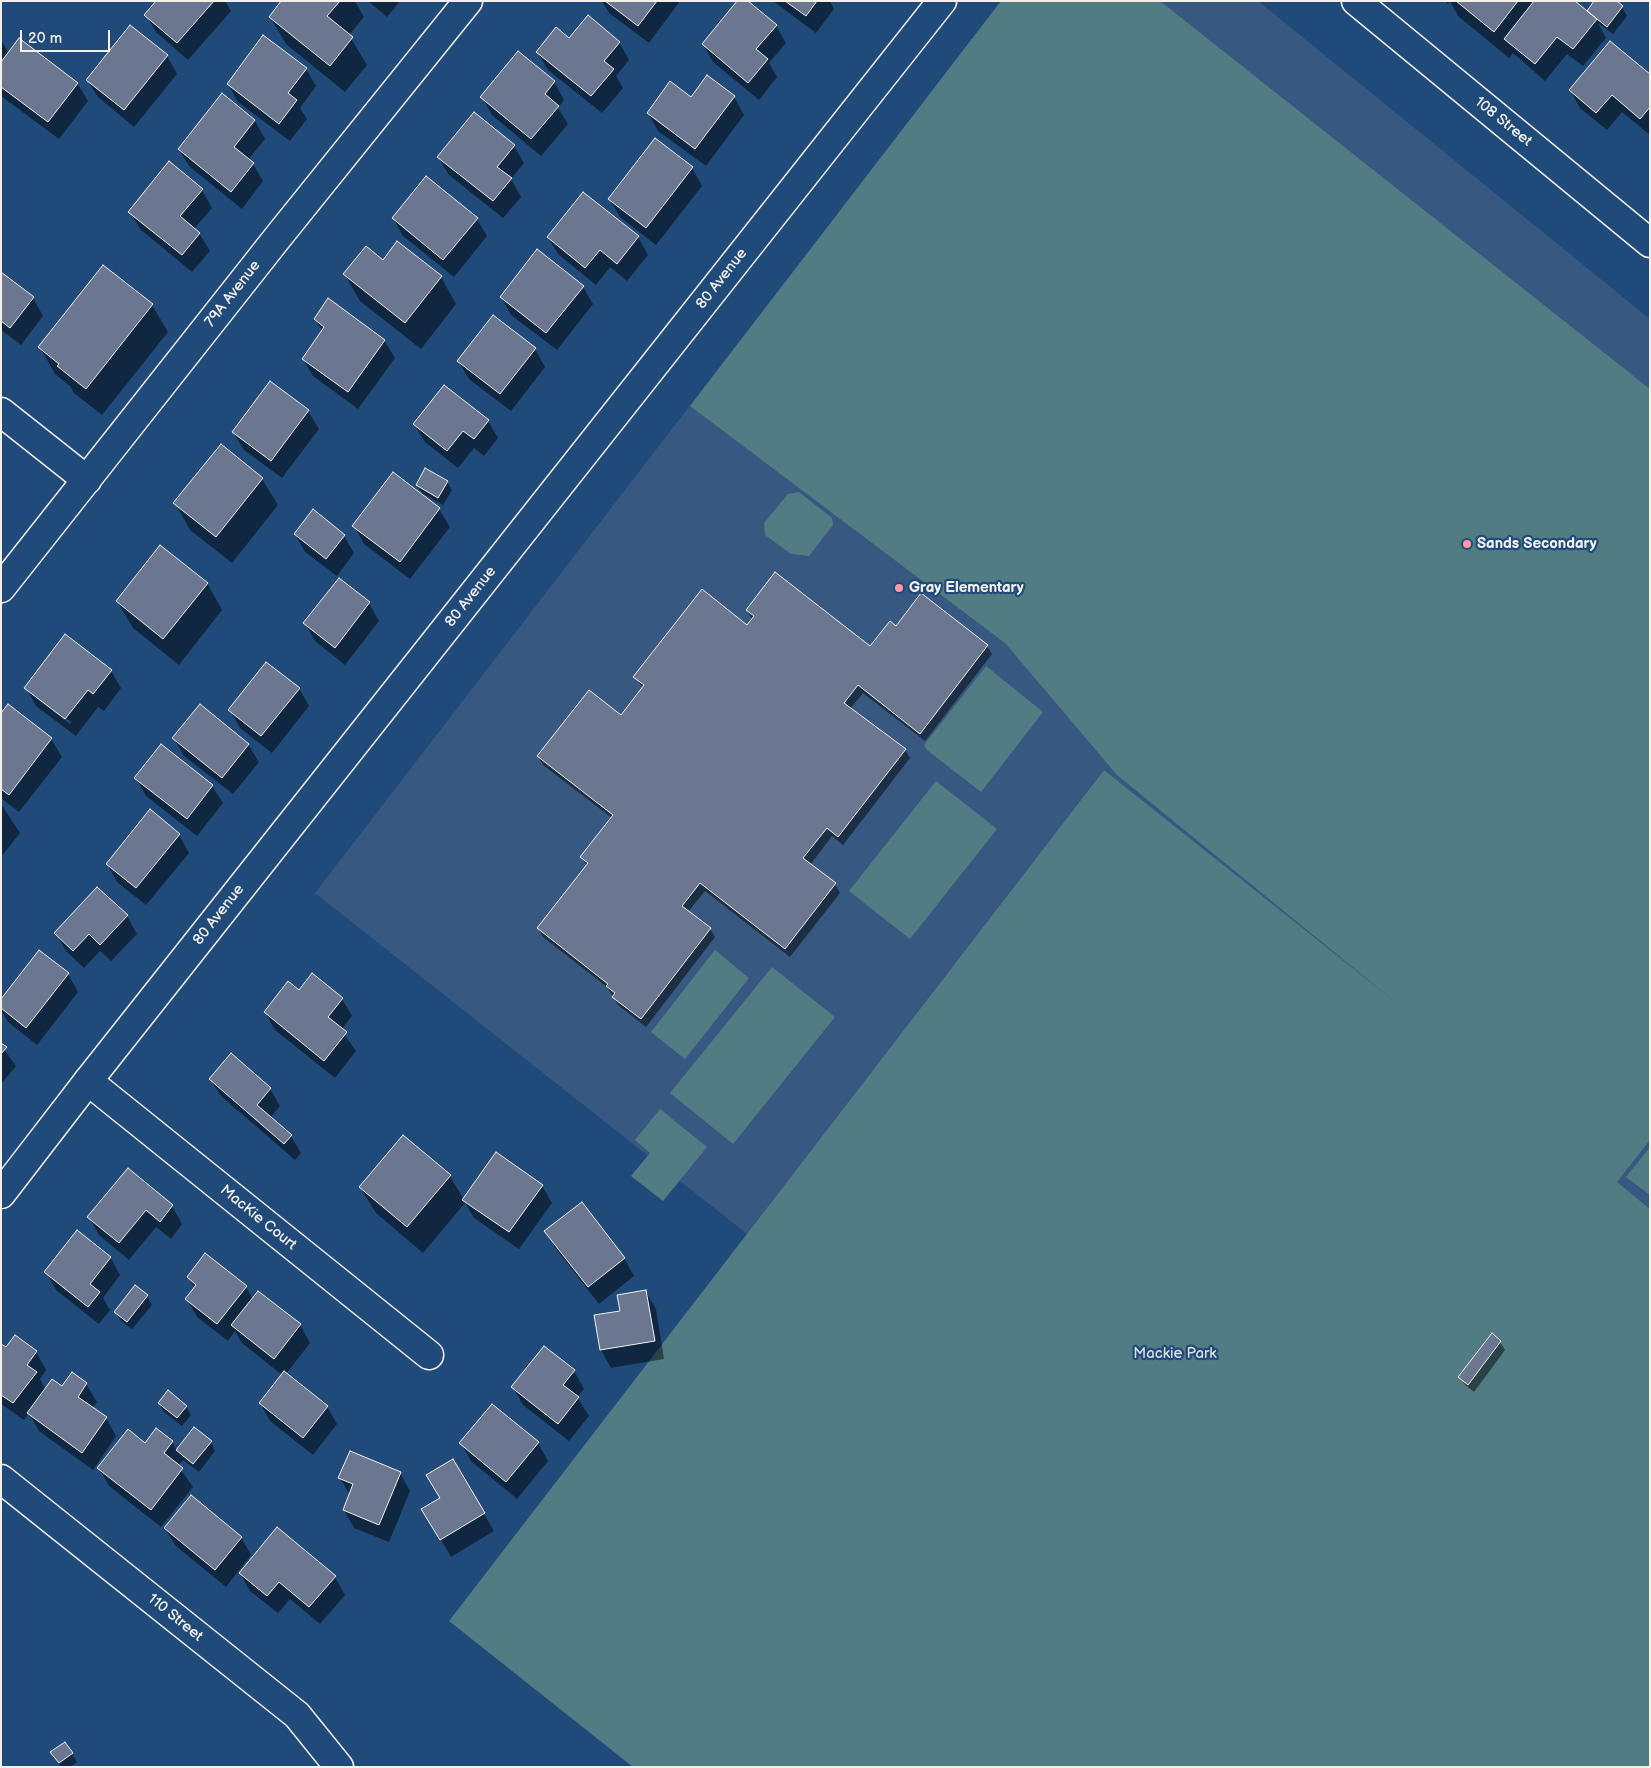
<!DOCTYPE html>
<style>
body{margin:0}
#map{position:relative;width:1651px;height:1768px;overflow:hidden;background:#1f4a7a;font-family:"Balsamiq Sans",sans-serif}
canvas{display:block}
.frame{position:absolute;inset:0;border:2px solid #f4f1e8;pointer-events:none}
.scale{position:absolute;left:20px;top:30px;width:90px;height:22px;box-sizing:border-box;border:2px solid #f4f1e8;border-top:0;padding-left:6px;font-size:15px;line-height:18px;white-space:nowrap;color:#f4f1e8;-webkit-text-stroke:4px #1f4a7a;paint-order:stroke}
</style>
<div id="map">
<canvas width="1651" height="1768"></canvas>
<div class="frame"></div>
<div class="scale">20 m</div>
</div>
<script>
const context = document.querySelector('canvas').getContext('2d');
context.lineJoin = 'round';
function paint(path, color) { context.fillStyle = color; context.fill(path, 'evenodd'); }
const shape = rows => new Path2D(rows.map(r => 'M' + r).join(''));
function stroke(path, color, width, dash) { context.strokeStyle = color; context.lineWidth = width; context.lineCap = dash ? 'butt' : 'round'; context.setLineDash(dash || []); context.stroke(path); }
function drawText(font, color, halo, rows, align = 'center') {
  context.font = font + ' "Balsamiq Sans",sans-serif'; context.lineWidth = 4.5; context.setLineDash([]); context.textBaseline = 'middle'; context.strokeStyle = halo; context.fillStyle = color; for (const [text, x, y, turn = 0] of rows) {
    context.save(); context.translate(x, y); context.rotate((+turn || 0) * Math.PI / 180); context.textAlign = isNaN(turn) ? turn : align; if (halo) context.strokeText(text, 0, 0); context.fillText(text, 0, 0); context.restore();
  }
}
const built = shape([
 [1001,1,1258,1,1650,319,1650,1209,1104,770,747,1234,315,893]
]);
const green = shape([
 [1001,1,1160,1,1650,389,1650,1140,1617,1182,1650,1209,1650,1767,633,1767,449,1621,1104,770,1399,1005,1117,775,1005,643,690,406],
 [799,492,832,518,833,525,809,556,791,554,765,535,764,523,788,494],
 [986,666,1043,712,981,792,927,750,924,745],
 [936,781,997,829,910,939,849,891],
 [715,950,749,978,685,1059,651,1032],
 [772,967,835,1017,733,1144,670,1093],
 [660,1109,707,1147,663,1201,631,1176,650,1153,635,1140],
 [1650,1147,1650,1195,1626,1177]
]);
const shadow = shape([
 [158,1,225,1,231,11,188,60,156,32,146,15],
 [283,1,355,1,364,17,349,35,367,65,345,92,286,44,270,17],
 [368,1,400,1,387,17],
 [602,1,680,1,649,43,609,13],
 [773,1,830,1,834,9,816,33],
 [1445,1,1573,1,1591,16,1615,1,1622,7,1627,16,1613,34,1598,23,1606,38,1583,66,1567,54,1545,81,1513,53,1509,58,1458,16,1450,1,1448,4],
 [776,26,786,43,769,63,777,77,759,100,713,62,703,44],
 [1,40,9,54,77,83,88,101,59,139,1,96],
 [569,40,619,42,629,60,616,76,623,88,602,113,548,70,537,52],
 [518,53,554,82,564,100,558,108,568,124,541,156,492,115,482,97],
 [167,56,177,74,134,127,98,97,87,80],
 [306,69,316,86,300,108,307,119,290,141,238,102,228,84],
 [1650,75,1650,135,1622,112,1607,130,1580,108,1570,90],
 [222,95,255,121,265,139,248,160,253,164,263,181,242,209,190,167,179,150],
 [734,97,744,115,706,166,658,131,648,113,691,98],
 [514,146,524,163,511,179,521,197,503,218,449,175,438,157],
 [692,168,702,186,656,245,620,217,610,200],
 [202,190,212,208,194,229,199,233,210,251,192,272,140,229,130,212],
 [393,218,477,219,487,236,454,277,403,236],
 [638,237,648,255,627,281,610,267,596,285,559,255,548,238],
 [383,261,441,277,456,304,421,349,360,301,345,275],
 [1,273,33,298,43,316,21,345,1,330],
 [583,287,593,304,557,350,511,315,501,297],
 [152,305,168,332,102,415,74,393,70,386,55,374,40,347],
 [315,319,384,340,395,358,358,409,313,376,303,359,323,332],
 [535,349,545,367,511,411,469,379,458,361],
 [271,383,308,411,319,429,282,478,244,450,233,432],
 [488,421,498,438,484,456,474,448,458,468,425,442,414,424],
 [393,474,439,509,450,527,410,579,364,544,354,526],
 [262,479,278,505,232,563,190,530,175,503],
 [447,482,452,490,443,505,422,493,417,485],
 [295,534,344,536,354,553,337,576,305,552],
 [207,583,222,610,179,665,133,628,117,601],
 [922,595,987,646,992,654,925,741,863,693,850,709,905,750,910,758,843,845,832,836,810,865,835,884,840,893,790,957,705,891,688,912,710,929,715,937,646,1027,618,1005,607,987,543,937,538,928,587,866,582,857,612,818,543,765,538,756,621,716,643,688,635,677,747,626,752,620,747,610,870,648,897,628],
 [369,603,379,621,345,665,315,641,305,623],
 [111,671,121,688,104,711,98,707,76,736,36,706,26,688],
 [39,697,71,722,70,724,39,700],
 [299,688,309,706,272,753,240,728,230,710],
 [8,706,51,739,62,757,19,812,1,798,1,715],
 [174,738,248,744,259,762,233,794,184,756],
 [136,778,212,786,223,803,197,836,146,796],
 [1,804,20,833,1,857],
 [179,835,189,853,146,905,117,882,107,864],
 [127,916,137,934,111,961,100,951,84,968,66,951,56,934],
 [68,974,78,992,37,1045,8,1022,1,1010,1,1001],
 [299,992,342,999,352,1016,341,1030,356,1051,335,1078,275,1030,265,1012],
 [1,1045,16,1066,1,1084],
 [210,1079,270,1089,280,1106,270,1118,291,1136,301,1153,295,1160,221,1096],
 [450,1176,464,1200,542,1186,552,1203,519,1249,474,1218,465,1203,423,1253,376,1213,360,1187],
 [172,1206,182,1224,171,1239,156,1227,129,1260,99,1235,89,1217],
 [546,1232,624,1258,634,1276,599,1304,556,1249],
 [110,1257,120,1275,103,1298,110,1310,99,1324,56,1290,46,1272],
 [188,1277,246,1287,253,1299,300,1325,310,1343,286,1374,327,1406,337,1424,313,1455,270,1421,260,1403,282,1375,242,1343,235,1331,228,1341,197,1317,187,1299,195,1289],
 [646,1292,656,1309,664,1359,611,1368,601,1350,596,1316,621,1312],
 [147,1296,152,1305,132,1329,120,1320,116,1312],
 [15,1337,36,1352,46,1370,40,1379,46,1390,62,1387,72,1374,86,1384,97,1402,92,1408,106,1418,116,1436,93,1470,39,1431,29,1413,24,1420,1,1404,1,1345,6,1349],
 [1500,1342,1505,1350,1474,1392,1465,1385,1460,1377],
 [574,1371,584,1389,577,1397,589,1416,569,1441,523,1405,513,1387],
 [159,1403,186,1406,191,1415,182,1426,164,1412],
 [157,1430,172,1442,177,1450,211,1442,215,1451,199,1472,183,1460,178,1466,193,1487,161,1527,109,1486,99,1468,145,1444],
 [461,1443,538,1443,548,1461,517,1499,471,1461],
 [453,1461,494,1531,451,1557,423,1509,441,1498],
 [400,1473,410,1491,389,1542,354,1528,344,1510,350,1495,340,1478],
 [165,1529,241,1537,251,1555,226,1587,176,1546],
 [240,1573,335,1577,345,1595,320,1624,290,1599,278,1613,250,1591],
 [64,1743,77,1762,70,1767,61,1767,57,1761]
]);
const building = shape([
 [156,1,214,1,177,43,144,15,156,1],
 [281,1,340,1,327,16,353,37,330,66,269,17,281,1],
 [605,1,657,1,638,26,605,1],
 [737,1,748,1,777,25,756,49,768,59,748,83,702,44,737,1],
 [785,1,817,1,806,16,785,1],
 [1456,1,1518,1,1494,32,1456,1],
 [1534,1,1575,1,1597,19,1573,49,1557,37,1535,64,1504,39,1534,1],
 [1594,1,1617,1,1623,6,1607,27,1587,11,1594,1],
 [588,15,620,42,604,61,614,69,591,96,536,52,556,27,569,38,588,15],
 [130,25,168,55,124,110,86,80,130,25],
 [263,35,307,68,288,93,297,100,279,124,227,84,263,35],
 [19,38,78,83,48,122,1,87,1,62,19,38],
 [1610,41,1650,74,1650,107,1640,119,1612,95,1596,113,1569,90,1610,41],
 [518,51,555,81,545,94,559,106,531,139,480,97,518,51],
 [707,75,735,96,695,149,647,113,670,81,691,97,707,75],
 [222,93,255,120,234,147,254,163,231,192,178,149,222,93],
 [474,112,515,145,497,167,512,178,493,201,437,157,474,112],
 [655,138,693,167,646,228,608,199,655,138],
 [169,161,203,189,180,216,200,233,182,255,128,212,169,161],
 [426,176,478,218,443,260,392,218,426,176],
 [583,192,639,236,617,264,600,250,585,268,547,237,583,192],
 [397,241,442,276,405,323,343,274,366,246,383,260,397,241],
 [537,249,584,286,546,333,500,297,537,249],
 [103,265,153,304,86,389,57,366,59,364,38,347,103,265],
 [1,272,34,297,10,328,1,321,1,272],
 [328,298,385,340,348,392,302,359,324,327,314,319,328,298],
 [493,315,536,348,500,394,457,361,493,315],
 [270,381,309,410,271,461,232,432,270,381],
 [444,385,489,420,474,439,463,431,447,451,413,424,444,385],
 [221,444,263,478,216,537,173,503,221,444],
 [425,468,448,481,438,498,416,485,425,468],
 [393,472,440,508,400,562,352,526,393,472],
 [313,509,345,535,326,559,294,534,313,509],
 [160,545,208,583,163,639,116,601,160,545],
 [775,572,870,646,890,621,896,626,921,593,988,645,920,734,858,685,844,703,906,749,838,837,827,828,803,858,836,883,785,949,700,883,682,906,711,928,641,1019,612,997,615,993,606,986,608,984,537,928,588,863,580,857,613,815,537,756,589,690,621,715,644,685,633,677,702,589,747,625,754,616,746,610,775,572],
 [339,578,370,602,335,648,303,623,339,578],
 [65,634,112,670,93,694,88,690,65,719,24,688,65,634],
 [266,662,300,688,261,736,228,710,266,662],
 [8,704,52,738,9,795,1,789,1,713,8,704],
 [200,704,249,744,222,778,172,738,200,704],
 [161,744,213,785,187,819,134,778,161,744],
 [150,809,180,834,136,888,106,864,150,809],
 [97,887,128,915,100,945,89,934,73,951,54,933,97,887],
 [39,950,69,973,26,1028,1,1008,1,999,39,950],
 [312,973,343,998,328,1017,347,1032,324,1061,264,1012,288,981,299,990,312,973],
 [1,1043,7,1047,1,1054,1,1043],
 [231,1053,271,1088,257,1105,292,1135,284,1144,209,1079,231,1053],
 [403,1135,451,1175,407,1227,359,1187,403,1135],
 [496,1152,543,1185,509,1232,462,1200,496,1152],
 [128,1168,173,1205,160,1222,146,1210,119,1243,87,1217,128,1168],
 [582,1202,625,1258,588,1287,544,1231,582,1202],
 [77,1230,111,1257,90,1284,100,1292,88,1307,44,1272,77,1230],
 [205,1253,247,1286,217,1324,185,1299,196,1285,187,1277,205,1253],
 [135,1285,148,1295,127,1322,114,1312,135,1285],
 [646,1290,655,1341,600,1350,594,1315,620,1311,617,1295,646,1290],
 [258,1291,301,1324,274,1359,231,1325,258,1291],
 [1492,1333,1501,1341,1468,1385,1458,1377,1492,1333],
 [15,1335,37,1351,27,1365,37,1372,13,1403,1,1395,1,1344,6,1347,15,1335],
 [544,1346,575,1370,563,1385,579,1397,558,1424,511,1387,544,1346],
 [284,1371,328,1406,303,1438,259,1403,284,1371],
 [72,1372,87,1383,78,1397,107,1417,82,1453,27,1413,52,1379,62,1386,72,1372],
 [168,1390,187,1406,177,1418,158,1403,168,1390],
 [492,1404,539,1442,506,1482,459,1443,492,1404],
 [194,1427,212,1441,193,1464,176,1450,194,1427],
 [156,1428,173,1441,164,1453,183,1468,151,1510,97,1468,128,1429,145,1443,156,1428],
 [350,1451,401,1472,379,1525,343,1510,353,1484,338,1478,350,1451],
 [453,1459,485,1513,440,1540,421,1509,440,1498,426,1475,453,1459],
 [191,1495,242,1537,215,1570,164,1528,191,1495],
 [277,1527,336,1576,309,1607,279,1582,267,1596,239,1573,277,1527],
 [65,1742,73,1753,59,1763,50,1752,65,1742]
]);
const minor = shape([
 [1,412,87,480],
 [1,588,278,237,468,1],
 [88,1081,429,1355],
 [1,1479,297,1715,339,1767]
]);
const tertiary = shape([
 [1356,1,1650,243],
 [1,1194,88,1081,942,1]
]);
const markers = [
 [1467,544,5,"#ff9aa2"],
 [899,588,5,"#ff9aa2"]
];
const streetNames = [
 ["108 Street",1503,122,39],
 ["80 Avenue",722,279,-52],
 ["79A Avenue",233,294,-52],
 ["80 Avenue",471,597,-52],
 ["80 Avenue",219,915,-52],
 ["MacKie Court",258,1218,39],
 ["110 Street",175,1618,39]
];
const poiNames = [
 ["Sands Secondary",1477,544],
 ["Gray Elementary",909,588]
];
const parkNames = [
 ["Mackie Park",1175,1354]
];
paint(built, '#365881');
paint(green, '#527c84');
paint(shadow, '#0007');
paint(building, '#6b7791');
stroke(building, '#f4f1e8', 1);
stroke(minor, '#f4f1e8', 31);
stroke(tertiary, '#f4f1e8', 31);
stroke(minor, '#1f4a7a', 28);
stroke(tertiary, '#1f4a7a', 28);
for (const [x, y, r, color] of markers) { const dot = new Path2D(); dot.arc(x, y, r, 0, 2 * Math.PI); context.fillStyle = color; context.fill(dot); stroke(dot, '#1f4a7a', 2); }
drawText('15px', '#f4f1e8', '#1f4a7a', streetNames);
drawText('bold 15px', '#f4f1e8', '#1f4a7a', poiNames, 'left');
drawText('15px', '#dcdfd9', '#1f4a7a', parkNames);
</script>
